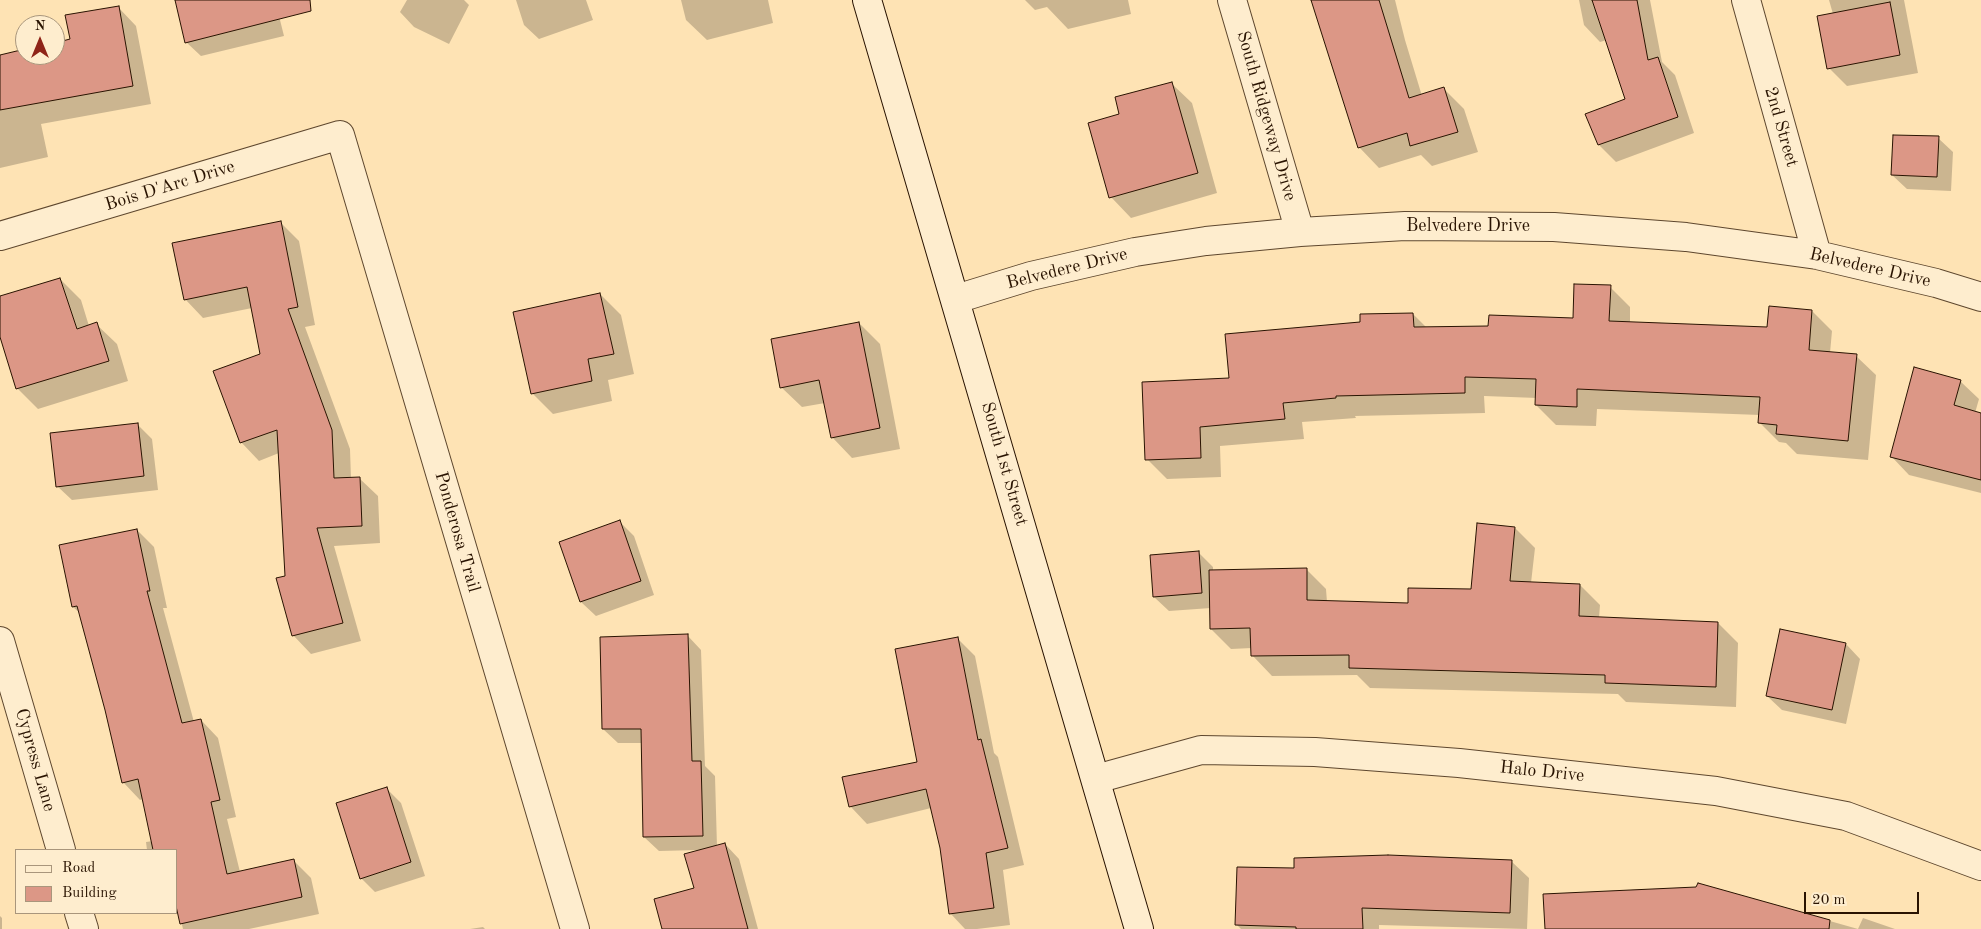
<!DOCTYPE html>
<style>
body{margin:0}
#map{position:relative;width:1981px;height:929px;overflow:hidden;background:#fee3b4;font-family:"Old Standard TT",serif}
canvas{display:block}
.legend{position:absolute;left:15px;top:849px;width:162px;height:65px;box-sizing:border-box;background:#feedce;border:1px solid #a9967c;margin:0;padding:6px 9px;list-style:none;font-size:15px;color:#291301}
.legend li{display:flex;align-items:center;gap:10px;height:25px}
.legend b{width:25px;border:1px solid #a9967c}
.north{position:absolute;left:15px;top:15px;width:50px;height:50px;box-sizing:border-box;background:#feedce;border:1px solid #a9967c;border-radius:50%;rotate:0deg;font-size:14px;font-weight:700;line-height:20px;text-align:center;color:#291301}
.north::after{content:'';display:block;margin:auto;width:18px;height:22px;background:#8f2418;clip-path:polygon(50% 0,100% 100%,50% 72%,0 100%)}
.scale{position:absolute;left:1804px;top:892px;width:115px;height:22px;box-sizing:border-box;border:2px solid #291301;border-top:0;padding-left:6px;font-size:15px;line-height:18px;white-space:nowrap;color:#291301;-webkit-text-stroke:4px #feedce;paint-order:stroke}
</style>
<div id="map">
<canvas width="1981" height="929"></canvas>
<ul class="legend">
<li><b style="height:6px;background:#feedce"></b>Road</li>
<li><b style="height:14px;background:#dc9786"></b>Building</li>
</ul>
<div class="north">N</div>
<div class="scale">20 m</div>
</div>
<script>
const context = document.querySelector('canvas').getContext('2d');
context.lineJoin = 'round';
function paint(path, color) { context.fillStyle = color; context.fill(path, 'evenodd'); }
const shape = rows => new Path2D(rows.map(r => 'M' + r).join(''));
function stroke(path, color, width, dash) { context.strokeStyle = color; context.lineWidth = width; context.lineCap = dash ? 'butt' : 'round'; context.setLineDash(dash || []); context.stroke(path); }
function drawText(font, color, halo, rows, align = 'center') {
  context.font = font + ' "Old Standard TT",serif'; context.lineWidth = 4; context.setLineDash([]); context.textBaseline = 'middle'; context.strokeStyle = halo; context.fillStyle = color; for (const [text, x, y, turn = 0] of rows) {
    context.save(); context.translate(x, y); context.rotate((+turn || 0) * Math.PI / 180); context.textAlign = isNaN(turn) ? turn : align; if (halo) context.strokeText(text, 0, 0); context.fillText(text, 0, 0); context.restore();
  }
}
const shadow = shape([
 [176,0,275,0,284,36,201,56,186,42],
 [407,0,464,0,469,5,449,44,414,27,400,12],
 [516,0,586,0,593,20,539,39,524,25],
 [681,0,768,0,773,23,707,40,686,20],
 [1025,0,1128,0,1131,14,1068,29,1047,7,1035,10],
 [1312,0,1395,0,1405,40,1422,96,1444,89,1464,109,1478,152,1432,166,1421,155,1379,168,1359,147],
 [1579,0,1650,0,1662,62,1675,75,1694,133,1616,162,1599,145,1587,115,1627,100,1607,40,1600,42,1584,25],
 [1829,0,1904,0,1918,73,1847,86,1829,68,1833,14],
 [118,7,136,26,151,104,41,124,48,157,0,168,0,56,25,51,25,55,55,55,55,44,71,40],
 [1171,83,1192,103,1217,193,1131,218,1111,197,1121,115],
 [1938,138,1953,152,1951,191,1907,189,1892,175],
 [281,223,299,241,315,325,305,327,350,449,351,479,359,478,378,496,380,543,334,546,361,641,311,654,293,635,286,577,279,453,259,461,241,442,261,355,252,308,203,318,185,299],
 [60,279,81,300,89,326,96,324,117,344,128,381,38,409,17,388,0,333,0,297],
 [1610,287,1630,307,1630,323,1768,329,1812,311,1832,331,1830,353,1856,356,1876,375,1868,460,1797,454,1786,443,1779,442,1759,422,1760,415,1597,409,1596,426,1556,425,1536,405,1537,398,1484,396,1485,413,1355,416,1356,418,1302,422,1304,439,1220,446,1221,477,1167,479,1147,459,1230,379,1362,324,1413,314,1427,328,1490,327,1574,319],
 [600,294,621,315,634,374,608,380,612,401,553,414,532,393],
 [859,323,880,344,900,449,852,458,832,437,825,403,802,407,781,387],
 [1960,381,1979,399,1975,413,1981,414,1981,493,1909,475,1891,456],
 [138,425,152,439,158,490,72,500,57,486],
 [620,522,634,536,654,595,596,616,581,602,560,542],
 [1515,528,1535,548,1531,583,1580,585,1600,605,1599,618,1718,623,1738,643,1736,707,1626,702,1618,694,1370,688,1357,675,1272,676,1252,655,1252,648,1231,649,1211,629,1211,608,1169,611,1154,597,1198,552,1213,567,1213,571,1306,569,1326,589,1327,602,1409,605,1472,591],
 [137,530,154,547,167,608,163,608,194,722,201,720,218,738,236,817,227,819,240,872,293,860,311,878,319,914,249,929,183,929,176,900,176,850,147,850,146,842,153,841,143,799,140,800,123,782,106,710,81,614,73,607],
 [687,635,701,650,705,766,715,776,717,847,725,844,739,859,758,929,663,929,695,889,699,850,659,851,644,837,642,743,618,743,603,729],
 [958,639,975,656,994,753,998,757,1024,865,1003,870,1010,925,977,929,965,929,950,913,941,848,931,808,867,824,851,807,844,778,919,763],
 [1846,644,1860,659,1846,724,1782,710,1767,696],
 [387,789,401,803,425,876,375,892,361,878],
 [1511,861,1529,878,1527,929,1379,925,1379,929,1241,929,1237,925,1295,869],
 [1699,884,1858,929,1863,918,1895,929,1546,929,1697,888],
 [0,916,2,918,2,929,0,929],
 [483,927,485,929,470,929]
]);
const building = shape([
 [175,0,310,0,311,11,185,43,175,0],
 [1311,0,1379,0,1409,98,1444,87,1458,132,1410,146,1407,133,1358,148,1311,0],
 [1592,0,1637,0,1648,60,1658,57,1678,117,1598,145,1585,114,1625,99,1592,0],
 [1890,2,1900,55,1827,69,1817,16,1890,2],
 [119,6,133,86,0,110,0,55,25,49,25,55,55,55,55,43,70,39,65,15,119,6],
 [1172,82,1198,173,1109,198,1088,123,1119,114,1115,97,1172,82],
 [1893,135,1939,136,1937,177,1891,175,1893,135],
 [281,221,298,307,288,309,332,430,334,478,360,477,362,526,317,528,343,623,292,636,276,578,285,576,277,430,240,443,213,371,260,354,247,287,184,300,172,243,281,221],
 [60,278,77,329,97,322,109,361,16,389,0,337,0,296,60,278],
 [1574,284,1611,285,1609,321,1767,327,1769,306,1812,310,1809,350,1857,354,1848,441,1776,434,1777,425,1758,423,1760,397,1577,389,1577,407,1535,405,1536,379,1465,377,1465,393,1336,396,1336,398,1283,403,1285,419,1200,427,1201,458,1145,460,1142,382,1229,378,1225,334,1360,322,1360,314,1413,313,1414,327,1488,326,1489,315,1573,318,1574,284],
 [600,293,614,354,588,359,592,381,531,394,513,312,600,293],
 [859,322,880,428,831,438,819,380,780,388,771,339,859,322],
 [1914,367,1961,380,1954,405,1981,413,1981,480,1890,457,1914,367],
 [138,423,144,476,56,487,50,433,138,423],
 [620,520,641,581,580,602,559,542,620,520],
 [1477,523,1515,527,1510,581,1580,584,1579,616,1718,622,1716,687,1605,683,1605,675,1349,668,1349,655,1251,656,1250,628,1210,629,1209,570,1307,568,1307,600,1408,603,1408,588,1471,589,1477,523],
 [137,529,150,591,147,591,182,723,201,719,220,800,211,802,227,874,294,859,302,897,180,924,176,906,176,850,153,850,138,779,122,783,105,710,77,606,72,607,59,545,137,529],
 [1199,551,1202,593,1153,597,1150,555,1199,551],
 [1780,629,1846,643,1832,710,1766,696,1780,629],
 [688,634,692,761,701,761,703,836,643,837,641,729,602,729,600,637,688,634],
 [958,637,978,740,981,739,1008,848,986,853,994,908,949,914,940,848,926,789,849,807,842,777,917,762,895,649,958,637],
 [387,787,411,862,360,879,336,803,387,787],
 [725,843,748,929,662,929,654,899,694,888,684,854,725,843],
 [1388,855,1512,860,1510,913,1362,908,1363,929,1296,929,1296,927,1235,925,1237,867,1294,868,1294,858,1388,855],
 [1698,883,1830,920,1829,929,1545,929,1543,894,1696,887,1698,883]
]);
const street = shape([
 [1232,0,1300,232],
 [1746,0,1817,255],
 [0,236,340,135,575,929],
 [956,299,1031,276,1135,252,1206,241,1300,232,1405,226,1554,227,1686,237,1817,255,1936,283,1981,297],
 [0,641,61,850],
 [1096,779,1201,750,1315,752,1459,763,1716,791,1846,816,1981,866],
 [79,913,84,929]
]);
const secondary = shape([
 [867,0,1139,929]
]);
const streetNames = [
 ["South Ridgeway Drive",1266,116,74],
 ["2nd Street",1781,127,74],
 ["Bois D'Arc Drive",170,186,-17],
 ["Belvedere Drive",1468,226],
 ["Belvedere Drive",1870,268,13],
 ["Belvedere Drive",1067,269,-14],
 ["South 1st Street",1004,464,74],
 ["Ponderosa Trail",457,532,74],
 ["Cypress Lane",35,760,74],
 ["Halo Drive",1542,772,6]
];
paint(shadow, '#0003');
paint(building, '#dc9786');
stroke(building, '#291301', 1);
stroke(street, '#5e472e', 30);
stroke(secondary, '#291301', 30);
stroke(street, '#feedce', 28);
stroke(secondary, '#feedce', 28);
drawText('18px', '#291301', '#feedce', streetNames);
</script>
